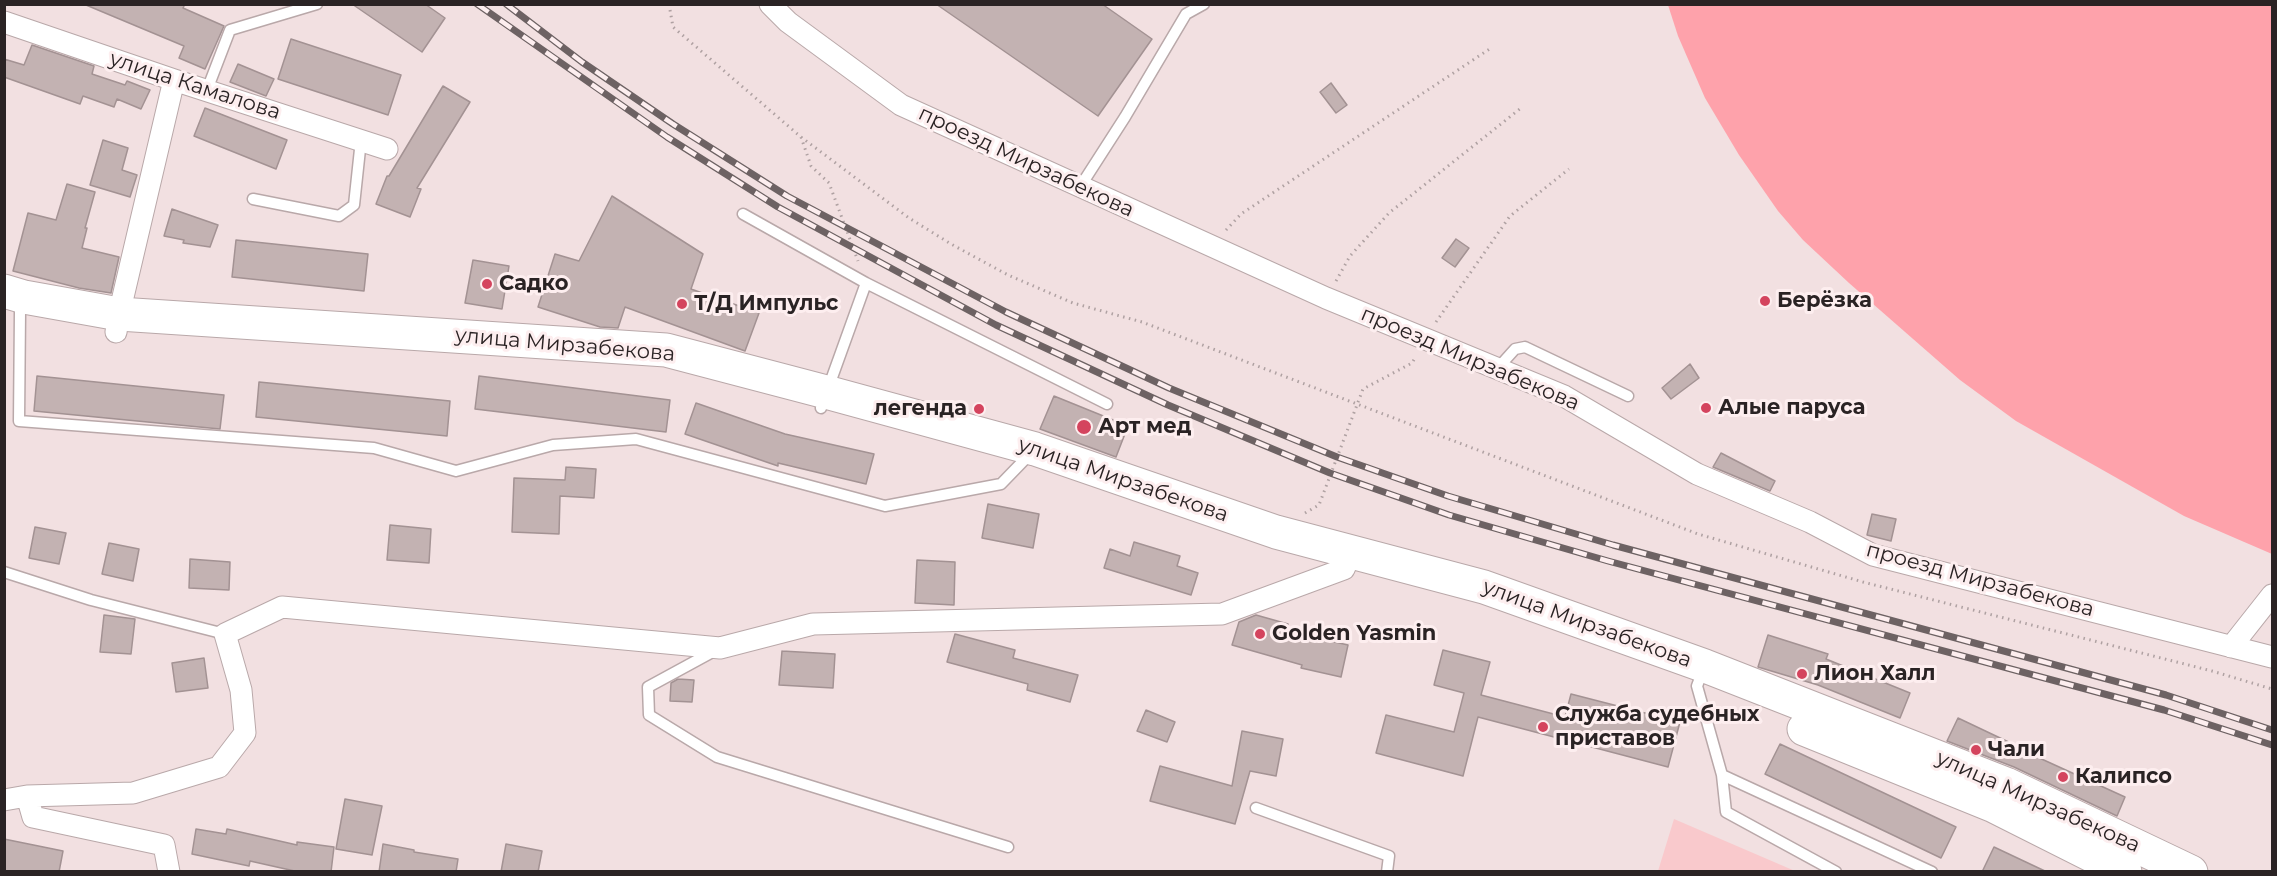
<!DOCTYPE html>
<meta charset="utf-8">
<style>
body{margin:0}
#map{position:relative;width:2277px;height:876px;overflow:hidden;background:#f2e0e1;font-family:Montserrat,sans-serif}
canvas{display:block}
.frame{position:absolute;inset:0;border:6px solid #2a2324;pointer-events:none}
</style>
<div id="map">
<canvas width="2277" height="876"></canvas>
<div class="frame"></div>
</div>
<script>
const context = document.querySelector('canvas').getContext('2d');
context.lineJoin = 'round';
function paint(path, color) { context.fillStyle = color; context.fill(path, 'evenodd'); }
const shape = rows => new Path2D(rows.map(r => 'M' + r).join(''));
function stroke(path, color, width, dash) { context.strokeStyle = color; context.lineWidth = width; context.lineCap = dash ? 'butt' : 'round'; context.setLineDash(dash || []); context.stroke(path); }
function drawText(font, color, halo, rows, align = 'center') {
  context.font = font + ' Montserrat,sans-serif'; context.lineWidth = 6; context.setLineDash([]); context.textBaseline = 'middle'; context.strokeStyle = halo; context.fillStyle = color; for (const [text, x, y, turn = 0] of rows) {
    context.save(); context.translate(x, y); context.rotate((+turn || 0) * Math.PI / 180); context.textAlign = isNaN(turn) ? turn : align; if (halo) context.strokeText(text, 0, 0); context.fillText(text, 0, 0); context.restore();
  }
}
const green = shape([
 [1674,819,1795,871,1658,871]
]);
const water = shape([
 [1668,5,2272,5,2272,554,2184,516,2016,421,1960,380,1849,283,1803,240,1778,211,1739,155,1705,98,1678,36]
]);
const building = shape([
 [185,4,183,8,224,26,205,69,179,58,184,46,86,5,185,4],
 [352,4,425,4,445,18,422,52,352,4],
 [936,4,1102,4,1152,39,1098,116,936,4],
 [291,39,401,75,388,115,278,79,291,39],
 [32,45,94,66,92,74,125,85,127,81,150,90,141,109,117,99,114,107,83,96,80,104,4,77,4,59,24,65,32,45],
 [238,64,274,79,266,96,230,82,238,64],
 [1331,83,1347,105,1336,113,1320,92,1331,83],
 [443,86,470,102,417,188,421,189,410,217,376,204,387,176,389,176,443,86],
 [205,108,287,140,276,169,194,136,205,108],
 [103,140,128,148,122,170,137,175,130,197,90,185,103,140],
 [67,184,95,192,85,228,87,228,82,248,119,257,111,293,79,288,13,271,28,213,56,220,67,184],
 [612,196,703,254,691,289,759,313,745,351,625,307,618,328,600,327,538,307,555,254,579,261,612,196],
 [172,209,218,225,210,247,183,243,184,240,164,236,172,209],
 [1456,239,1469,248,1455,267,1442,258,1456,239],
 [236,240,368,254,364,291,232,277,236,240],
 [473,260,509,266,502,309,465,303,473,260],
 [1690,364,1699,378,1671,399,1662,388,1690,364],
 [37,376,224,395,220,429,34,411,37,376],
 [479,376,670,400,666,432,475,409,479,376],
 [259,382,450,401,447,436,256,417,259,382],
 [1054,396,1128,426,1116,457,1040,429,1054,396],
 [696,403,785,434,874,454,866,484,778,463,778,466,685,434,696,403],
 [1721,453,1775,481,1770,491,1713,467,1721,453],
 [566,467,596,469,594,498,560,496,559,534,512,532,514,478,565,480,566,467],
 [988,504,1039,514,1033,548,982,538,988,504],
 [1872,514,1896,519,1891,541,1867,535,1872,514],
 [390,525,431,529,429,563,387,560,390,525],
 [35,527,66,533,59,564,29,558,35,527],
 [1134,542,1180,556,1177,566,1198,573,1191,595,1104,568,1110,549,1130,556,1134,542],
 [109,543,139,549,133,581,102,574,109,543],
 [190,559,230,562,229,590,189,588,190,559],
 [917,560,955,562,954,605,915,603,917,560],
 [104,615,135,619,131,654,100,652,104,615],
 [1256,615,1288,624,1286,631,1348,645,1341,677,1301,668,1302,665,1232,645,1239,622,1256,615],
 [955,634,1015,650,1013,658,1078,675,1070,702,1027,690,1028,684,947,662,955,634],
 [1768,635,1828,654,1826,659,1910,693,1900,718,1818,685,1758,667,1768,635],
 [1443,650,1490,662,1481,695,1565,717,1571,694,1680,722,1668,767,1478,717,1463,776,1376,753,1386,715,1454,732,1464,693,1434,685,1443,650],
 [782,651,835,654,833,688,779,685,782,651],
 [204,658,208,688,176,692,172,663,204,658],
 [678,679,694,680,692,702,670,701,671,683,678,679],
 [1146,710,1175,722,1167,742,1137,731,1146,710],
 [1958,718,2036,755,2035,756,2125,797,2117,816,2014,767,1947,741,1958,718],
 [1242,731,1283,739,1276,776,1250,771,1235,824,1150,801,1160,766,1232,786,1242,731],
 [1780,744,1956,827,1941,858,1765,774,1780,744],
 [345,799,382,806,372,855,336,849,345,799],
 [196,829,226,834,227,829,297,845,297,842,334,847,331,872,299,872,250,861,249,866,192,854,196,829],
 [4,839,63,851,59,872,4,872,4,839],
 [383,844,414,850,414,852,458,859,456,872,379,872,383,844],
 [506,844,542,851,538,872,501,872,506,844],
 [1994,847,2047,872,1982,872,1994,847]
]);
const path = shape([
 [669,4,673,27,801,137,811,166,829,183,858,261],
 [801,137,909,218,951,244,1008,275,1073,303,1142,322,1698,534,1863,582,2212,671,2272,689],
 [1226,230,1241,214,1491,48],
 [1336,281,1350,256,1389,213,1521,108],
 [1436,322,1510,216,1569,169],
 [1305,513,1319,505,1363,389,1412,363,1416,356]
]);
const lane = shape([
 [207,90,230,30,317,4],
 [1080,187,1125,117,1186,14,1204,4],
 [253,199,339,216,354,205,361,140],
 [743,214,866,283,1107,404],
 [23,300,20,312,19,421,374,448,456,471,553,445,636,439,885,506,1001,484,1032,452],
 [1497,369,1515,349,1525,347,1628,396],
 [821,408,866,283],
 [4,572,91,600,225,634],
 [716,650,648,687,649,715,717,757,1008,847],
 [1703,670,1697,686,1722,775,1726,812,1836,872],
 [1722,775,1932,872],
 [1256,808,1389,856,1387,872]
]);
const street = shape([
 [770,4,788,22,901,105,1326,298,1564,396,1697,474,1810,522,1873,555,2272,657],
 [4,22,174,80,387,149],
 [116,332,119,314,174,80],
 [2231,647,2272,595],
 [27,796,33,817,164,845,169,872],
 [4,800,27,796,133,793,219,767,245,733,241,690,225,634,282,607,720,648,813,624,1222,614,1344,569,1352,551]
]);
const primary = shape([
 [4,291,24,297,119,314,666,350,826,392,1035,449,1276,532,1484,587,1705,666,2006,784,2191,872],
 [1804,729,1994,806,2125,872]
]);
const rail = shape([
 [477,4,667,137,778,207,996,325,1168,405,1330,473,1449,515,1608,561,2164,710,2272,745],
 [506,4,582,62,673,124,787,196,1006,312,1169,388,1337,457,1448,496,1613,545,2166,695,2272,730]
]);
const markers = [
 [487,284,6,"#d4445e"],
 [1765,301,6,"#d4445e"],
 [682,304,6,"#d4445e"],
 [1706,408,6,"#d4445e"],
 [979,409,6,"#d4445e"],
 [1084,427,8,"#d4445e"],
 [1260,634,6,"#d4445e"],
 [1802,674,6,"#d4445e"],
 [1543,727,6,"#d4445e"],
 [1976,750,6,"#d4445e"],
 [2063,777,6,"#d4445e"]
];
const streetNames = [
 ["улица Камалова",195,86,18],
 ["проезд Мирзабекова",1026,162,25],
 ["улица Мирзабекова",565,345,5],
 ["проезд Мирзабекова",1470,359,23],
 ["улица Мирзабекова",1123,480,19],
 ["проезд Мирзабекова",1980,580,15],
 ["улица Мирзабекова",1587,624,20],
 ["улица Мирзабекова",2038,802,24]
];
const poiNames = [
 ["Садко",499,284],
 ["Берёзка",1777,301],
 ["Т/Д Импульс",694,304],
 ["Алые паруса",1718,408],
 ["легенда",967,409,"right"],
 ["Арт мед",1098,427],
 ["Golden Yasmin",1272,634],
 ["Лион Халл",1814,674],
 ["Служба судебных",1555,715],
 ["приставов",1555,739],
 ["Чали",1988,750],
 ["Калипсо",2075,777]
];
paint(green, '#f9c9cc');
paint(water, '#fea2ab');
paint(building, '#c3b2b2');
stroke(building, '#a39293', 1.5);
stroke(lane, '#b9a8a9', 13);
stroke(street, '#b9a8a9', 23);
stroke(primary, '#b9a8a9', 35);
stroke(path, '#afa1a2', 3, [1.5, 4.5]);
stroke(lane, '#fff', 10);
stroke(street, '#fff', 21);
stroke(primary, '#fff', 33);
stroke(rail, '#6d6263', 7);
stroke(rail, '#fdeeef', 4.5, [14]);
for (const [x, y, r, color] of markers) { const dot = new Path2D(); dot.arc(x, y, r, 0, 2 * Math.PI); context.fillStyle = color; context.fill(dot); stroke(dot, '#fdeeef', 2); }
drawText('21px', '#2a2324', '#fdeeef', streetNames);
drawText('bold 21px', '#2a2324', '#fdeeef', poiNames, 'left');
</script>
